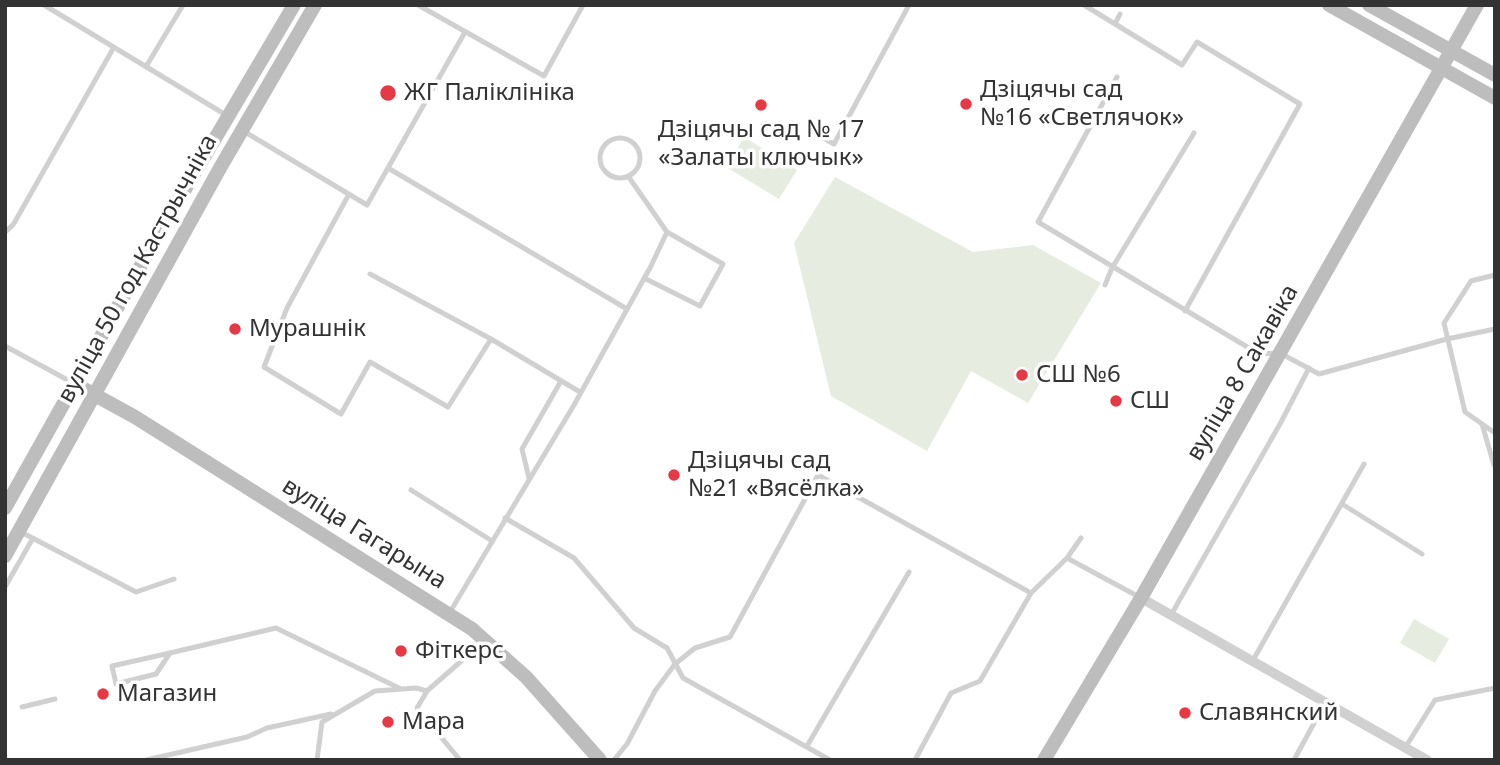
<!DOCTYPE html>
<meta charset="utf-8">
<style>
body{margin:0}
#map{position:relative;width:1500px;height:765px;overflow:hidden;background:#fff;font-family:"Noto Sans",sans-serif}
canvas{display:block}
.frame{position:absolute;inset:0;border:7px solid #333;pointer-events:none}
</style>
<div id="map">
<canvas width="1500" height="765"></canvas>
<div class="frame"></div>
</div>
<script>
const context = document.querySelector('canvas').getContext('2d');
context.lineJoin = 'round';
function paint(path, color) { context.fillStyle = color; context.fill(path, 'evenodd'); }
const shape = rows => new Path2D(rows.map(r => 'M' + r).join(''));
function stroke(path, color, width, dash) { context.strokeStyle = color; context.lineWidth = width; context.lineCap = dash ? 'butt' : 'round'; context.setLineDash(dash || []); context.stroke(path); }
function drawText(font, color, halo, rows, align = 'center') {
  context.font = font + ' "Noto Sans",sans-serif'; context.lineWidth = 7; context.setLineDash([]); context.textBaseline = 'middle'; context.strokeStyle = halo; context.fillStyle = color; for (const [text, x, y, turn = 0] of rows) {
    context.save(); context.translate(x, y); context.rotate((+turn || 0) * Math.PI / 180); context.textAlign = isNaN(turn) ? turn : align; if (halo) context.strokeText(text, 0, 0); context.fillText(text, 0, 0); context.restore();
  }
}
const green = shape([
 [744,137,797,170,779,199,726,167],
 [835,177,973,252,1033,245,1101,283,1028,403,971,371,927,451,831,396,794,243],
 [1414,619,1449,639,1435,663,1400,643]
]);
const service = shape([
 [44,5,226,115],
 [418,5,544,76,583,5],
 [1084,5,1182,65,1197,42,1300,104,1185,311],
 [1115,24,1120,14],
 [147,65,183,5],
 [1117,77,1038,222,1259,354,1280,353,1319,374,1447,339,1495,329],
 [245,132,367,205,465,32],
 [818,135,834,144,909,5],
 '600 158a20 20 0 1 1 40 0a20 20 0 1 1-40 0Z',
 [388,168,627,309],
 [628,176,667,232,723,264,700,306,644,278],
 [349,194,287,308,264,367,341,414,370,362,448,407,491,339],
 [5,232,13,225,114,47],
 [370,274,491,339,580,392],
 [1495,275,1471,281,1444,323,1465,412,1495,433],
 [1105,285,1112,268,1194,133],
 [5,346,75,384],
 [1482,424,1494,465],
 [529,478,522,449,561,381],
 [411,490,492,541],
 [1342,504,1422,554],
 [505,518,574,558,634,628,667,648,683,678,830,760],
 [19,531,136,592,174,579],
 [1067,558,1081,538],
 [5,587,33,538],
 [450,612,574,405,651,266,667,232],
 [1171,615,1280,424,1309,368],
 [170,653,156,674,116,684,112,666,170,653,276,628,401,689],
 [1252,662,1364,464],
 [427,691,417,708,460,760],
 [22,707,55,699],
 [807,746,909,572],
 [1405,748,1435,700,1495,688],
 [146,760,247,737,267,728,331,714],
 [317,760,322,722,375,691,416,688,427,691,483,642],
 [614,760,627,744,655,691,675,664,695,648,730,637,818,475,1031,593,1067,558,1141,598],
 [915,760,951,693,980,681,1031,593],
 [1294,760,1325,703]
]);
const minor = shape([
 [1141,598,1427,760]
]);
const secondary = shape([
 [1329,5,1495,98],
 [1369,5,1495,75],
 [75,384,135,417,472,629,526,677,600,760],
 [5,508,158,235,294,5],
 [5,556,220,168,315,5],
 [1044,760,1141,598,1477,5]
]);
const markers = [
 [388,93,9,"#e63946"],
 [966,104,7,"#e63946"],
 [761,105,7,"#e63946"],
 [235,329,7,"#e63946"],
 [1022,375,7,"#e63946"],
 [1116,401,7,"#e63946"],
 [674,475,7,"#e63946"],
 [401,651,7,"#e63946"],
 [103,694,7,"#e63946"],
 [1185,713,7,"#e63946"],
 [388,722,7,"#e63946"]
];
const poiNames = [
 ["Дзіцячы сад",980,90],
 ["№16 «Светлячок»",980,118],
 ["ЖГ Паліклініка",404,93],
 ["Дзіцячы сад № 17",761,130,"center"],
 ["«Залаты ключык»",761,158,"center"],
 ["Мурашнік",249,329],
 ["СШ №6",1036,375],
 ["СШ",1130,401],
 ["Дзіцячы сад",688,461],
 ["№21 «Вясёлка»",688,489],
 ["Фіткерс",415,651],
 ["Магазин",117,694],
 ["Славянский",1199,713],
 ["Мара",402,722]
];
const streetNames = [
 ["вуліца 50 год Кастрычніка",138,269,-61],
 ["вуліца 8 Сакавіка",1243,373,-60],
 ["вуліца Гагарына",364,534,32]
];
paint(green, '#e6ecdf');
stroke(service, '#d0d0d0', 5);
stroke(minor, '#d0d0d0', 10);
stroke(secondary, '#bdbdbd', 14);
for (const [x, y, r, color] of markers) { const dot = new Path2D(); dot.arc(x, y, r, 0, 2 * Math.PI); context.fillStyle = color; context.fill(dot); stroke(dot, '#fff', 2.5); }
drawText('24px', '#333', '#fff', poiNames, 'left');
drawText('24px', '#333', '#fff', streetNames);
</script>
